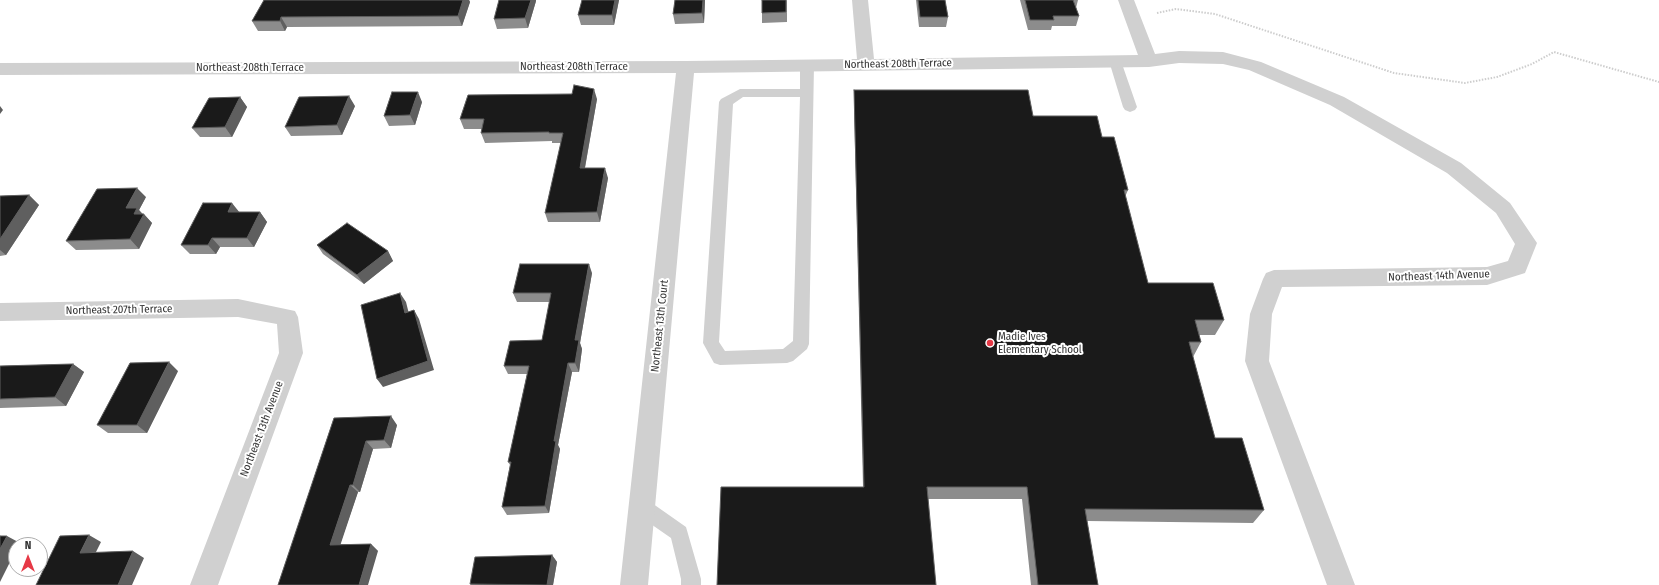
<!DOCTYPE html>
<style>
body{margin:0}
#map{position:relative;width:1659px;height:585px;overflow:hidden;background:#fff;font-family:"Fira Sans Condensed",sans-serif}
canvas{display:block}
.north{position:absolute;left:8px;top:537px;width:40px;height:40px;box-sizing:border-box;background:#fff;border:1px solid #adadad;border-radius:50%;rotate:0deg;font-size:11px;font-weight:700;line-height:16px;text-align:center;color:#333}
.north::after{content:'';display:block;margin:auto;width:14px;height:18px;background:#e63946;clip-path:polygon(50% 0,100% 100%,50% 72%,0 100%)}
</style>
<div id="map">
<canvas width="1659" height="585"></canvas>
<div class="north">N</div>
</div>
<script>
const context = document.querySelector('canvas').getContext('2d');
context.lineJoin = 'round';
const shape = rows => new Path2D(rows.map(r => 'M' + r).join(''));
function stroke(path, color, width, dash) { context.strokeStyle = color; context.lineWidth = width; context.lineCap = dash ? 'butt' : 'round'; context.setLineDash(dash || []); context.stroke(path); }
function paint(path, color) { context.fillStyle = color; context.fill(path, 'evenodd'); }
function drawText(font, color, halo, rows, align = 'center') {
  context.font = font + ' "Fira Sans Condensed",sans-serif'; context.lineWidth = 4; context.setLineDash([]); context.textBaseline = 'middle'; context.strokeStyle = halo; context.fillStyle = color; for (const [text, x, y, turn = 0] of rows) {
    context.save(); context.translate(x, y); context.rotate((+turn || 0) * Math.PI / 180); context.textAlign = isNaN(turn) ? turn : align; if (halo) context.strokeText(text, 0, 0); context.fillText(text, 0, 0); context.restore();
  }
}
const path = shape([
 [1157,13,1176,9,1215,14,1394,73,1465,83,1497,77,1532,64,1554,52,1659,82]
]);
const lane = shape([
 [1115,57,1120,58,1121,61,1137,107,1135,110,1130,112,1125,110,1123,107,1109,61,1110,58,1115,57],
 [807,61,812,62,814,65,809,344,807,349,793,361,787,363,720,365,714,363,703,343,719,102,721,99,740,89,800,89,800,65,802,62,807,61],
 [743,97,800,97,793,341,783,349,725,351,719,342,733,104,743,97],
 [642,498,649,501,686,527,701,579,701,585,681,585,681,579,671,538,635,513,633,507,635,501,642,498]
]);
const street = shape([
 [852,0,868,0,874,59,1138,55,1118,0,1134,0,1155,54,1179,51,1223,52,1261,62,1344,97,1461,163,1510,203,1537,243,1525,273,1487,285,1282,287,1272,314,1269,361,1355,585,1327,585,1245,361,1250,314,1263,279,1266,273,1274,270,1487,267,1508,261,1515,244,1496,213,1447,173,1330,105,1249,70,1223,64,1179,63,1149,67,694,73,648,585,620,585,676,73,0,75,0,63,686,61,857,59,852,0],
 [238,299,295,311,298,317,303,353,218,585,190,585,279,353,277,324,238,317,0,321,0,303,238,299]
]);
const wall = shape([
 [264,0,469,0,470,2,462,26,287,27,285,31,258,31,252,21],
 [582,0,619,0,614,25,581,25,578,15],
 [675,0,705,0,704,23,675,24,673,14],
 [787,0,787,22,762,23,762,13],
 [916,0,945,0,948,17,946,27,919,27],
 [1020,0,1078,0,1076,8,1079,16,1076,26,1052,26,1051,30,1028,30],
 [536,1,528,28,497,29,494,19],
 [854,90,1033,116,1102,137,1128,190,1125,197,1148,283,1224,320,1215,335,1199,335,1201,342,1193,357,1215,438,1264,510,1253,523,1087,521,1098,585,1031,585,1022,499,928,499,863,487,854,107],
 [240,97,247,107,232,137,200,137,192,128],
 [597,99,585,168,608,178,600,222,548,222,545,213,561,143,552,143,552,141,485,143,481,133,482,129,464,129,460,119],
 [422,102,415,125,389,126,384,116],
 [355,106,342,135,291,136,285,127],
 [29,195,39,205,6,255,0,256,0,196],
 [146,197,139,210,152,223,139,249,76,250,66,241],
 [239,212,260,212,267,222,254,247,220,247,216,254,190,254,181,245],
 [317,245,388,251,393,261,364,284,323,254],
 [592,273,580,343,582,349,579,372,572,372,558,445,560,449,549,513,507,515,502,507,510,465,508,462,527,374,508,374,504,366,542,340,550,302,517,302,513,293],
 [73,364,84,372,66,406,0,408,0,366],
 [178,371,147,433,108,433,97,425],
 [334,418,397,425,391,448,373,449,360,492,358,492,340,544,371,544,378,551,278,585],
 [552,555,557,562,553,585,471,585,470,584]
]);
const shadedWall = shape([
 [463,0,469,0,470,2,462,26,458,16],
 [531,0,536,0,536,1,528,28,525,18],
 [615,0,619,0,614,25,612,15],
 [703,0,705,0,704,23,702,13],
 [281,17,287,27,285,31,280,21],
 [594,89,597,99,583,178,580,168],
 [418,92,422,102,415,125,410,115],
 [349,96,355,106,342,135,337,125],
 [240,97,247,107,232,137,225,127],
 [0,106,3,110,0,114],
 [605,168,608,178,600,222,597,212],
 [137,188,146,197,139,210,143,215,144,214,152,223,139,249,130,239,126,208],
 [29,195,39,205,6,255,0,250,0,239],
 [232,203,240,213,228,212],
 [260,212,267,222,254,247,247,238],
 [212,238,220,247,216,254,208,245],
 [388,251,393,261,364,284,357,275],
 [589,264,592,273,580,343,582,349,579,372,575,363,575,340],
 [400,293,406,302,411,322,405,313],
 [414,310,419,319,434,370,383,387,377,379],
 [169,362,178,371,147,433,137,425],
 [568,363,572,372,558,445,560,449,549,513,545,506,554,441],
 [73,364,84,372,66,406,55,397],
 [391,416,397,425,391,448,384,440],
 [366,441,373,449,360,492,353,485],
 [350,485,358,492,338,552,330,545],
 [89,535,101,542,92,560,80,553],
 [7,536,20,543,19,545,16,545,16,550,0,582,0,549],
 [371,544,378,551,368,585,359,585],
 [133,551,144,558,132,585,118,585],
 [552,555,557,562,553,585,547,585]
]);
const building = shape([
 [264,0,463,0,458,16,281,17,280,21,252,21,264,0],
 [499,0,531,0,525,18,494,19,499,0],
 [582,0,615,0,612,15,578,15,582,0],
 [675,0,703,0,702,13,673,14,675,0],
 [762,0,786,0,786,12,762,13,762,0],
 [918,0,945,0,948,17,920,17,918,0],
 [1025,0,1073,0,1079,16,1053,16,1054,20,1030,20,1025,0],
 [574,85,594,89,580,168,605,168,597,212,545,213,563,133,549,133,549,132,481,133,484,119,460,119,468,95,572,94,574,85],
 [854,90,1028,90,1033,116,1097,116,1102,137,1114,137,1128,190,1124,190,1148,283,1213,283,1224,320,1195,320,1201,342,1189,342,1215,438,1242,438,1264,510,1085,509,1098,585,1038,585,1027,487,927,487,936,585,717,585,721,487,864,487,854,90],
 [392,92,418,92,410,115,384,116,392,92],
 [349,96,337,125,285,127,299,97,349,96],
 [240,97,225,127,192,128,209,98,240,97],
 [137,188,126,208,137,208,134,214,144,214,130,239,66,241,97,189,137,188],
 [29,195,0,239,0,196,29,195],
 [203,203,232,203,228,212,260,212,247,238,212,238,208,245,181,245,203,203],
 [347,223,388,251,357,275,317,245,347,223],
 [520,264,589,264,575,340,579,340,575,363,568,363,554,441,556,441,545,506,502,507,511,462,508,462,529,366,504,366,510,341,542,340,551,293,513,293,520,264],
 [400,293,405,313,414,310,428,361,377,379,361,305,400,293],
 [169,362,137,425,97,425,130,363,169,362],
 [73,364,55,397,0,399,0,366,73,364],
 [391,416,384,440,366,441,353,485,350,485,330,545,371,544,359,585,278,585,334,418,391,416],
 [89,535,80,553,133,551,118,585,36,585,60,536,89,535],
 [0,536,7,536,0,549,0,536],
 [552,555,547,585,470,584,475,557,552,555]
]);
const markers = [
 [990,343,4,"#e63946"]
];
const streetNames = [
 ["Northeast 208th Terrace",898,64,-1],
 ["Northeast 208th Terrace",574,67],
 ["Northeast 208th Terrace",250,68],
 ["Northeast 14th Avenue",1439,276,-2],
 ["Northeast 207th Terrace",119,310,-1],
 ["Northeast 13th Court",660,326,-84],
 ["Northeast 13th Avenue",262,429,-69]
];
const poiNames = [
 ["Madie Ives",998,337],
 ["Elementary School",998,350]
];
stroke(path, '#cdcdcd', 2, [1.5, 1.5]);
paint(lane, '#d0d0d0');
paint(street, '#d0d0d0');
paint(wall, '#8c8c8c');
paint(shadedWall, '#5f5f5f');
paint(building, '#1a1a1a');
stroke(building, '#5f5f5f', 1);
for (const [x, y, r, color] of markers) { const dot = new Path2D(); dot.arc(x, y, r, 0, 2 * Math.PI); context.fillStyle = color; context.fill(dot); stroke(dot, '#fff', 1.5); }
drawText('11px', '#333', '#fff', streetNames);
drawText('11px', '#333', '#fff', poiNames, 'left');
</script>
